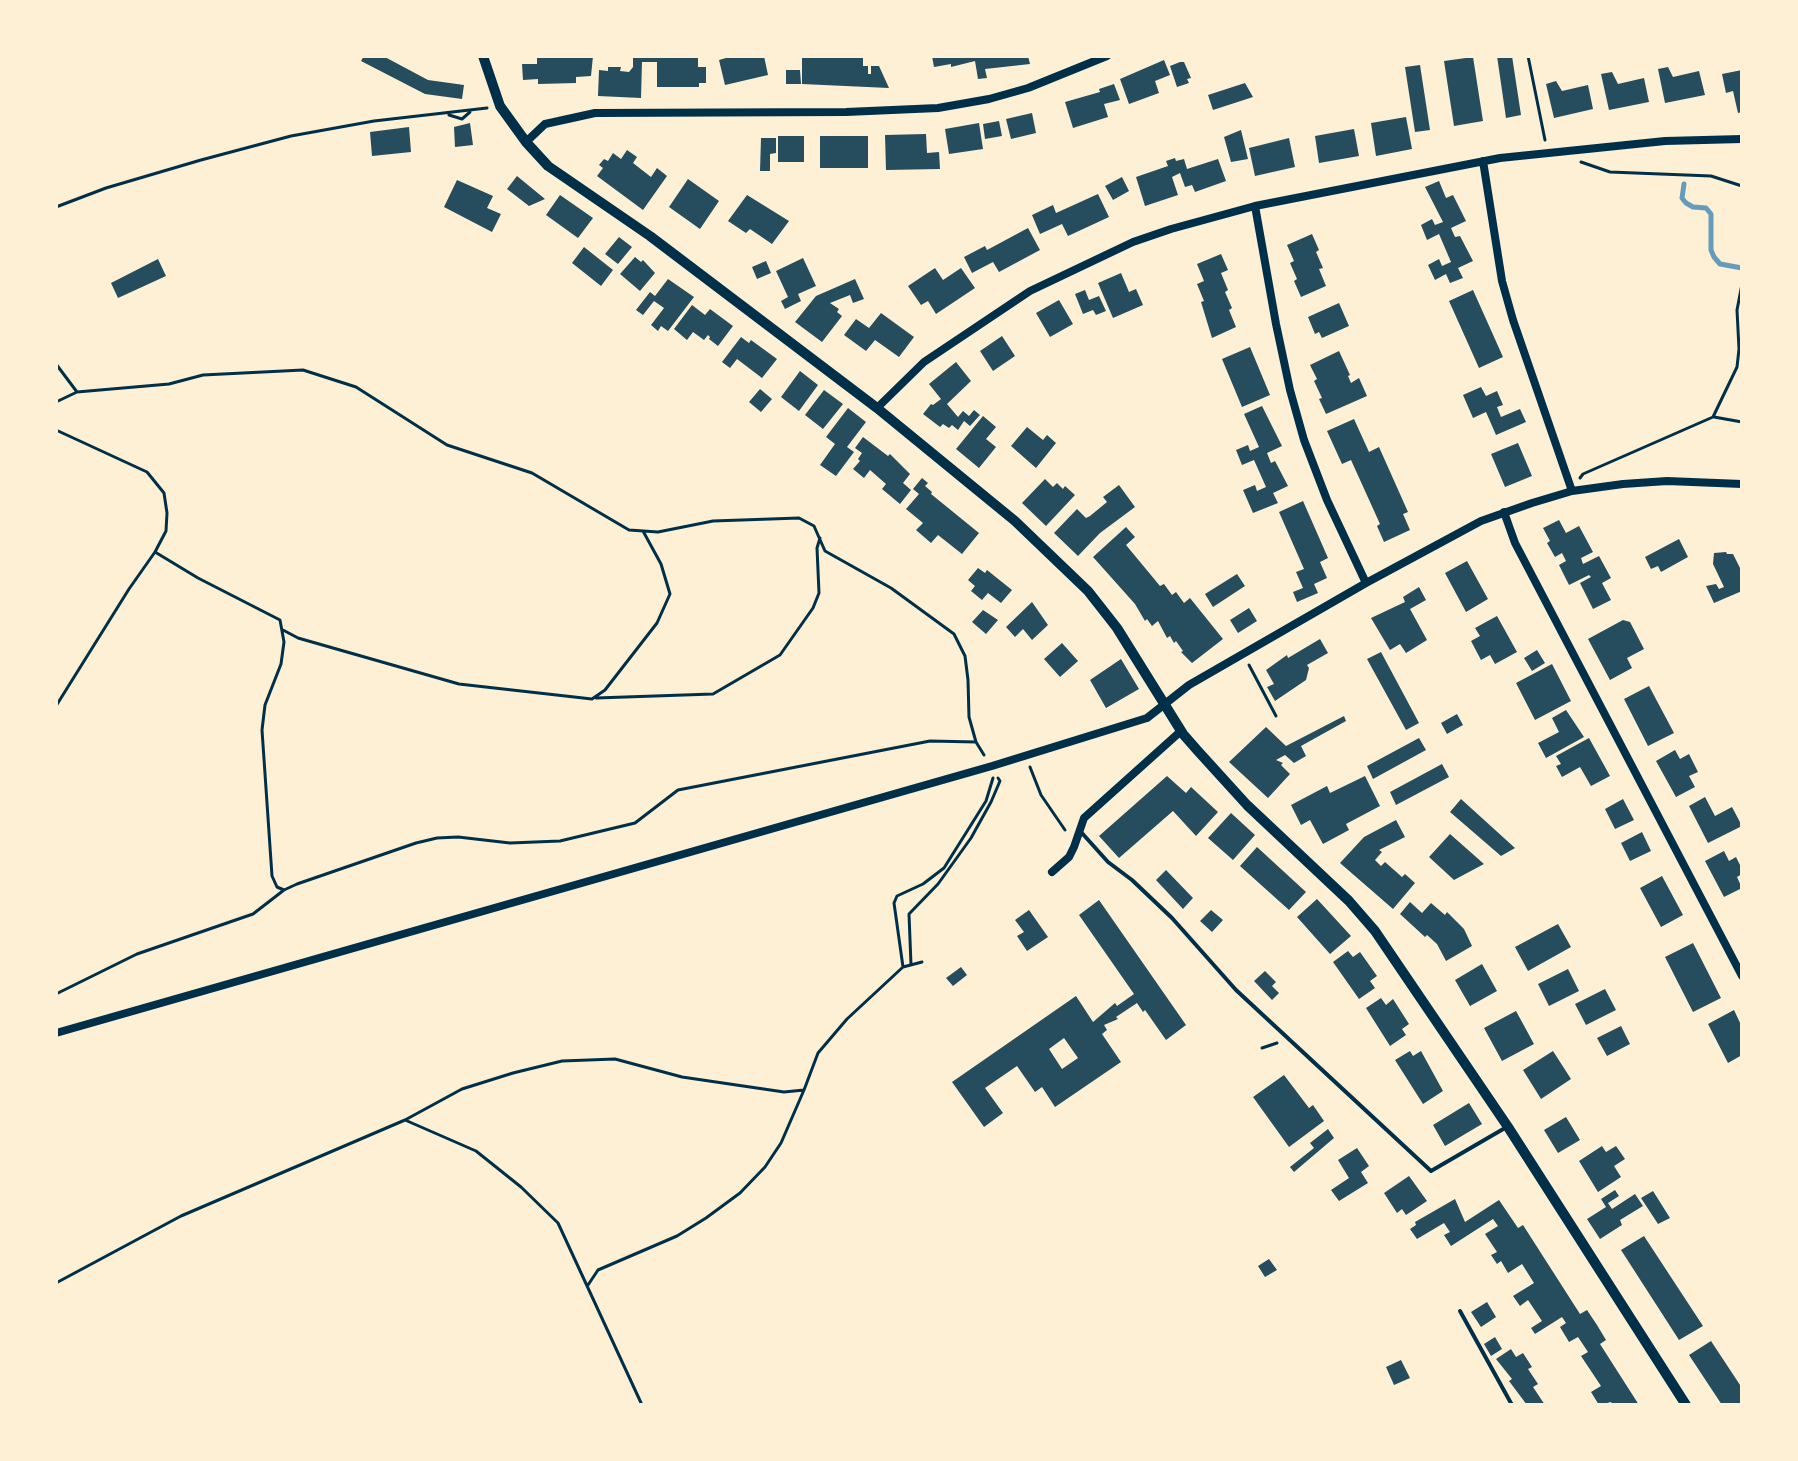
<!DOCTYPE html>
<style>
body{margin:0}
#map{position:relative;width:1798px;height:1461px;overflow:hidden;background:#fdf0d5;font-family:Roboto,sans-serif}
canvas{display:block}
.frame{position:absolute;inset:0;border:58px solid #fdf0d5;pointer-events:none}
</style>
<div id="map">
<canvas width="1798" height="1461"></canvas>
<div class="frame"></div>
</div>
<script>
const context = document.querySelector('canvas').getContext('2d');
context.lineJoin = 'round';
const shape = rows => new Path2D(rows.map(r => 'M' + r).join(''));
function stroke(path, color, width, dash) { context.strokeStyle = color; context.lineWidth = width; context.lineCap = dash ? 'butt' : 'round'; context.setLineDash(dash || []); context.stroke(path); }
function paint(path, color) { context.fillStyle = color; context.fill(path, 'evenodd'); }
const stream = shape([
 [1684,184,1682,198,1686,203,1693,207,1706,208,1711,214,1711,250,1714,257,1720,264,1742,268]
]);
const building = shape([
 [364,56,383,56,428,80,464,85,462,99,425,94,361,61],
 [575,56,593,56,591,76,576,77,576,83,538,84,538,79,523,80,522,64,537,64,537,58],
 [633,56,698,57,698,67,706,67,706,83,699,83,699,87,657,87,657,62,642,62,641,98,598,96,599,70,608,71,608,67,621,67,620,71,629,72,633,67],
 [725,56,764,56,768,75,725,85,719,60,726,58],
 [802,56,863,56,863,66,868,66,868,74,871,74,871,66,879,66,889,88,802,84],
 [932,56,1028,56,1030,64,985,69,987,78,978,79,975,61,951,67,951,64,934,67],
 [1497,56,1512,56,1521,115,1506,118],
 [1473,57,1483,121,1454,126,1444,61],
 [1164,60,1170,75,1155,81,1159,93,1129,104,1120,79],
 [1180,62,1184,62,1191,78,1187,79,1189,83,1177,87,1170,66],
 [1420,65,1430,130,1415,132,1405,67],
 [1668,67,1673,77,1699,71,1705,95,1665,103,1658,69],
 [786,70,800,70,801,84,786,84],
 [1742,70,1742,112,1738,113,1733,91,1726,93,1722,74],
 [1612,72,1618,84,1644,78,1649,102,1609,110,1601,74],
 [1556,81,1562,91,1588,85,1593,109,1554,118,1546,84],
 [1245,83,1253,97,1213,110,1208,95],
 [1114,84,1120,100,1104,104,1108,117,1073,128,1065,102,1100,92,1099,89],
 [1032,113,1036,133,1011,139,1006,119],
 [1406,117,1412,149,1376,156,1371,123],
 [999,121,1002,136,985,139,983,124],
 [470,123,473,145,455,147,454,127],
 [979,123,983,149,949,154,945,129],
 [409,127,411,152,372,156,370,132],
 [1354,129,1359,156,1319,163,1315,136],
 [1241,130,1248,159,1231,162,1224,137],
 [926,134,927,153,939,152,940,169,886,170,885,135],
 [778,136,804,136,804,162,778,162],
 [820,136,868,136,868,168,820,168],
 [761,138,776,138,776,153,770,154,770,171,760,171],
 [1289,138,1295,167,1255,176,1249,148],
 [627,150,637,157,633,163,651,177,657,168,667,176,643,210,597,176,603,168,599,165,604,159,608,161,613,153,621,159],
 [1175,158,1176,161,1184,159,1187,169,1218,159,1226,181,1195,192,1192,185,1185,187,1180,173,1172,177,1178,195,1145,206,1136,177,1168,166,1166,161],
 [517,176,545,199,529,206,507,189],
 [1122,177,1129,191,1113,200,1105,186],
 [688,179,719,201,700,229,669,207],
 [457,180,493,196,487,208,501,214,492,232,444,207],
 [1439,181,1446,198,1453,195,1466,221,1451,228,1455,237,1460,236,1473,261,1458,268,1463,278,1450,283,1446,274,1435,280,1428,265,1439,259,1442,266,1451,262,1439,234,1427,240,1421,225,1432,219,1435,225,1443,222,1425,187],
 [1098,194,1109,217,1068,236,1062,224,1040,234,1032,215,1053,205,1056,213],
 [560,195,593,218,578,238,546,215],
 [747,195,789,221,772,244,750,229,746,233,728,221],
 [1028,228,1040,250,999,272,993,262,972,273,964,257,985,246,987,250],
 [1312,234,1319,250,1316,252,1323,268,1319,269,1326,286,1301,297,1294,281,1297,279,1290,263,1294,261,1287,245],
 [619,237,632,247,618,264,605,254],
 [584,247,613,270,601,286,572,263],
 [1221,254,1228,270,1221,273,1228,290,1225,292,1232,308,1229,310,1236,327,1212,338,1201,302,1204,301,1197,284,1204,281,1197,264],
 [635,257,641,262,643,260,655,273,640,291,620,274],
 [803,258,816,286,798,294,801,301,785,309,781,301,788,297,776,271],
 [158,259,166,276,118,298,111,283],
 [766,261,771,273,757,279,752,267],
 [935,268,943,280,961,268,975,288,936,314,928,301,921,305,908,286],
 [1121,273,1129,292,1136,289,1143,305,1113,318,1098,283],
 [668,279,694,297,668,331,661,326,658,331,651,325,664,308,654,301,643,315,636,310,650,292,655,296],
 [855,279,864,299,853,303,850,295,830,303,839,309,837,312,842,316,822,342,795,322,816,296],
 [1085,290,1089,300,1099,296,1106,311,1096,315,1093,310,1083,314,1075,294],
 [1473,290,1503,357,1479,368,1449,301],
 [1059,300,1073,324,1050,337,1036,313],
 [1339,303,1349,326,1322,338,1319,332,1315,334,1308,317],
 [692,305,705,315,710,309,733,326,718,346,709,339,710,337,708,335,704,340,693,332,687,340,674,329],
 [881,313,914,337,899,357,875,340,866,351,844,335,856,319,869,328],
 [1002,336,1015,356,993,371,980,351],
 [741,337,749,343,751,340,777,359,762,378,737,359,730,368,722,362],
 [1250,347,1270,395,1242,407,1222,359],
 [1339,351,1350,375,1348,376,1351,383,1359,378,1367,396,1326,414,1319,399,1322,398,1314,381,1317,379,1310,365],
 [956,362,971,381,947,404,958,417,963,411,969,416,974,410,980,415,970,426,964,421,958,430,952,425,949,428,943,424,940,427,923,414,931,404,933,405,941,399,929,384],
 [800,371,818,385,799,411,781,397],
 [1481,387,1486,396,1497,391,1503,405,1497,407,1501,417,1520,409,1526,422,1496,435,1486,412,1473,418,1463,395],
 [760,389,772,399,761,412,749,402],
 [824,390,843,404,823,429,805,415],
 [1262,406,1282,446,1267,453,1271,463,1275,461,1288,486,1273,493,1278,503,1253,513,1243,490,1255,485,1257,491,1266,487,1254,460,1242,465,1236,450,1248,445,1250,451,1259,447,1244,414],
 [848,408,866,422,847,447,854,452,836,476,820,465,835,444,826,437],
 [983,416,996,427,986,439,996,447,979,468,956,449],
 [1354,419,1369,452,1379,447,1408,512,1403,514,1410,530,1384,542,1377,526,1380,524,1351,460,1342,464,1327,431],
 [1027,427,1043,440,1047,435,1056,443,1036,468,1011,446],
 [863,437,888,456,890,454,910,474,903,483,911,490,900,504,882,489,886,484,870,470,864,478,853,469,860,461,858,459,862,453,855,448],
 [1518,443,1532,476,1505,487,1491,454],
 [922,478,928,483,925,486,932,492,931,494,979,533,962,554,938,535,931,543,916,530,923,523,906,509,919,494,913,489],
 [1045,479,1053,487,1057,483,1063,489,1065,486,1075,495,1046,526,1022,503],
 [1119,485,1135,507,1100,533,1078,556,1054,533,1077,509,1086,518,1090,516,1107,502,1103,497],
 [1303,501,1328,558,1320,562,1327,578,1314,584,1318,593,1297,602,1293,592,1303,588,1296,572,1304,569,1279,512],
 [1559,520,1566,533,1579,526,1593,552,1581,558,1583,564,1599,556,1611,578,1602,583,1611,600,1593,609,1580,583,1591,577,1589,575,1569,585,1559,565,1566,561,1562,553,1555,557,1547,543,1550,541,1543,528],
 [1126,527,1135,537,1126,545,1160,586,1164,584,1172,595,1176,592,1184,603,1190,598,1223,639,1192,663,1181,652,1183,651,1176,641,1174,643,1170,636,1167,638,1158,621,1152,626,1147,619,1145,621,1135,604,1093,557],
 [1679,539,1688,557,1661,572,1658,566,1651,569,1645,557],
 [1726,552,1727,554,1733,554,1742,572,1742,591,1714,603,1706,586,1716,584,1719,589,1724,587,1713,564,1714,553],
 [1467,561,1488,599,1466,612,1445,573],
 [978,568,985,573,987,570,1012,590,1001,603,988,593,982,600,971,591,975,586,968,580],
 [1237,574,1245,586,1213,607,1205,594],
 [1419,587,1426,600,1410,609,1427,640,1406,653,1400,644,1390,650,1371,618,1405,602,1403,597],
 [1032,602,1048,625,1032,640,1023,629,1015,637,1006,627],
 [1249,608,1257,621,1238,633,1230,620],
 [983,610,998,620,986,634,972,622],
 [1497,616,1517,652,1495,664,1490,655,1481,660,1471,641,1480,636,1475,628],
 [1623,620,1630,622,1644,649,1627,658,1632,668,1610,680,1588,639],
 [1320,639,1328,653,1307,665,1309,668,1306,680,1275,701,1267,687,1274,684,1266,670,1287,655,1288,658],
 [1062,643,1078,661,1060,677,1044,659],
 [1537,650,1545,663,1532,671,1524,658],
 [1381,652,1419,723,1406,730,1367,659],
 [1121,659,1139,689,1106,708,1090,680],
 [1552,664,1571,701,1535,720,1516,683],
 [1649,686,1674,733,1648,746,1624,699],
 [1566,710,1584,737,1546,758,1538,743,1559,732,1552,718],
 [1457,714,1463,725,1447,734,1441,723],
 [1344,716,1346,721,1301,746,1306,756,1294,763,1285,755,1276,760,1283,763,1281,765,1290,774,1268,798,1229,762,1266,727,1286,746],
 [1419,738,1426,750,1373,779,1367,766],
 [1589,738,1610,776,1591,786,1580,767,1562,777,1556,766,1561,764,1556,756],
 [1675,750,1680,759,1689,754,1698,772,1689,776,1695,787,1676,797,1656,761],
 [1442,764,1449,777,1396,805,1390,792],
 [1167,776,1186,793,1191,787,1218,812,1196,836,1173,811,1119,858,1099,836],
 [1365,776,1380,806,1346,824,1349,830,1323,844,1310,820,1301,825,1291,805,1327,786,1330,793],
 [1705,797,1715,816,1732,807,1742,826,1708,843,1689,806],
 [1461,799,1515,848,1501,856,1450,812],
 [1623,799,1634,820,1615,829,1605,809],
 [1231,813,1255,835,1233,860,1208,838],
 [1396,820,1405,837,1379,850,1382,852,1375,860,1381,866,1385,862,1402,877,1405,874,1415,883,1393,909,1340,863,1364,837],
 [1642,832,1651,851,1630,861,1621,843],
 [1450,834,1484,864,1454,880,1429,857],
 [1257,847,1306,892,1289,910,1240,866],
 [1724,851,1729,861,1736,857,1742,869,1742,874,1737,877,1742,888,1724,897,1705,861],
 [1166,870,1193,898,1183,909,1156,880],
 [1662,876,1683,915,1661,927,1640,888],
 [1317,899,1351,936,1330,954,1297,917],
 [1099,900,1186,1025,1166,1040,1145,1010,1143,1012,1137,1003,1116,1017,1118,1019,1104,1025,1107,1030,1102,1034,1121,1062,1055,1107,1042,1087,1035,1092,1017,1066,985,1088,1003,1113,984,1127,952,1082,1076,996,1093,1022,1115,1003,1117,1006,1134,994,1079,915],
 [1064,1038,1078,1058,1062,1069,1049,1049],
 [1410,902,1422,913,1431,903,1445,915,1447,912,1464,929,1472,946,1446,961,1437,944,1427,935,1425,937,1400,914],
 [1029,910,1048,937,1027,951,1017,936,1024,932,1015,920],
 [1211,910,1223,920,1212,932,1200,921],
 [1558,924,1571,947,1528,971,1515,947],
 [1693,943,1721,998,1693,1012,1665,957],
 [1348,951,1353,957,1360,952,1377,976,1370,981,1375,988,1359,999,1333,962],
 [1482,964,1497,991,1470,1006,1455,980],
 [961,967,967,975,953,986,946,978],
 [1568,969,1579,991,1549,1006,1538,984],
 [1265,971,1276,982,1272,986,1279,993,1272,1000,1254,981],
 [1605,989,1616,1010,1586,1025,1575,1004],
 [1381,998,1386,1005,1393,999,1409,1024,1402,1029,1406,1035,1390,1046,1366,1008],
 [1734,1010,1742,1027,1742,1055,1728,1063,1708,1024],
 [1516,1011,1534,1044,1502,1061,1484,1028],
 [1621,1026,1630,1044,1607,1056,1597,1038],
 [1410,1051,1413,1056,1421,1051,1443,1091,1423,1104,1395,1060],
 [1553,1051,1571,1079,1541,1099,1523,1070],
 [1284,1075,1309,1108,1313,1105,1324,1121,1289,1147,1253,1097],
 [1469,1103,1482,1124,1445,1146,1433,1125],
 [1566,1117,1580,1140,1558,1153,1544,1130],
 [1328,1129,1334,1138,1294,1172,1290,1167,1314,1148,1310,1143],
 [1602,1146,1606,1152,1616,1146,1625,1159,1614,1166,1621,1177,1598,1192,1579,1161],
 [1357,1148,1369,1166,1361,1172,1368,1183,1339,1201,1331,1190,1349,1178,1338,1160],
 [1409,1176,1427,1201,1406,1215,1402,1209,1397,1213,1384,1193],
 [1615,1190,1619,1196,1608,1203,1612,1209,1635,1194,1643,1206,1620,1220,1622,1225,1600,1239,1587,1219,1606,1207,1601,1199],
 [1653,1191,1670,1218,1658,1224,1641,1198],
 [1455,1199,1465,1222,1499,1200,1518,1228,1523,1225,1580,1314,1587,1310,1597,1325,1606,1340,1600,1344,1639,1405,1613,1405,1611,1402,1599,1405,1591,1392,1601,1386,1581,1356,1588,1352,1578,1337,1569,1342,1560,1327,1566,1323,1562,1317,1535,1334,1531,1328,1542,1321,1528,1300,1520,1306,1513,1296,1534,1283,1522,1264,1508,1273,1501,1261,1497,1264,1491,1255,1497,1252,1485,1234,1498,1226,1493,1219,1451,1246,1444,1235,1450,1232,1444,1223,1417,1239,1410,1229,1416,1225,1415,1222],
 [1644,1236,1703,1326,1679,1340,1621,1250],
 [1269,1259,1277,1270,1265,1277,1258,1266],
 [1487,1302,1496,1317,1481,1327,1471,1312],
 [1495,1337,1502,1349,1491,1356,1484,1344],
 [1711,1341,1742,1388,1742,1405,1722,1405,1689,1355],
 [1511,1349,1516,1357,1523,1353,1532,1367,1528,1369,1538,1384,1533,1387,1545,1405,1527,1405,1509,1381,1512,1379,1496,1359],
 [1401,1360,1410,1378,1394,1385,1386,1367]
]);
const path = shape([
 [1528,56,1545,140],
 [449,115,462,119,470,112],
 [1581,162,1610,172,1711,176,1742,186],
 [56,207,106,188,201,160,291,136,374,121,487,108],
 [56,364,77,392,169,384,203,375,303,370,356,387,447,445,532,473,629,530,658,532,713,521,799,518,814,526,825,551,891,588,954,634,965,656,968,680,969,717,976,742,984,755],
 [56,402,77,392],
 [1714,417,1742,422],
 [56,430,147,472,164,493,167,513,166,531,155,552],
 [1580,478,1583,474,1713,417,1737,367,1739,349,1737,310,1742,284],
 [283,630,298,638,459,684,592,699,605,690,657,623,670,594,661,564,643,531],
 [1249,665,1276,716],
 [596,698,713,694,780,655,813,608,819,593,817,548,820,538],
 [56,706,129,589,155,552,198,578,280,620,284,642,281,664,265,705,262,730,272,876,277,887,284,890],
 [1030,767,1041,795,1065,830],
 [911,965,909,914,938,884,971,838,991,802,1000,781,998,778],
 [903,967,894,903,897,896,923,884,944,868,986,801,993,778],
 [56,994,137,954,253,914,284,890,297,884,416,843,437,838,458,837,510,843,560,841,635,823,678,790,930,741,976,742],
 [1262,1048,1277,1043],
 [405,1120,476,1151,521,1187,558,1223,642,1405],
 [56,1283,181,1216,405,1120,462,1089,513,1073,562,1061,615,1059,682,1077,784,1092,804,1090,818,1053,847,1019,903,967,922,962],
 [588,1285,598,1270,677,1236,706,1218,740,1193,765,1167,781,1143,804,1090]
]);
const service = shape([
 [1081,832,1108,862,1132,880,1172,918,1236,990,1431,1171,1505,1128],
 [1460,1311,1512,1405]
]);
const minor = shape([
 [526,142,545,124,595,113,846,112,938,108,989,99,1028,88,1107,56],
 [1483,161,1502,281,1513,320,1572,491],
 [1255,206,1276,324,1290,390,1304,440,1327,500,1366,583],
 [877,408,924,362,1030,291,1133,242,1171,229,1255,206,1500,158,1665,141,1742,139],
 [1504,512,1515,543,1742,976],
 [1052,872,1069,857,1074,847,1084,818,1181,731],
 [56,1033,992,766,1147,718,1189,685,1366,583,1481,521,1532,503,1572,491,1623,484,1667,481,1742,484]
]);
const tertiary = shape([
 [483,56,500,106,526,142,548,166,650,236,877,408,1015,521,1088,591,1117,628,1183,734,1197,750,1247,805,1349,901,1375,931,1508,1127,1686,1405]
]);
stroke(stream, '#669bbc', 5);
paint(building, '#264d5e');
stroke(path, '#003049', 3);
stroke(service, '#003049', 4);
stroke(minor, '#003049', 8);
stroke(tertiary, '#003049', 10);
</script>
